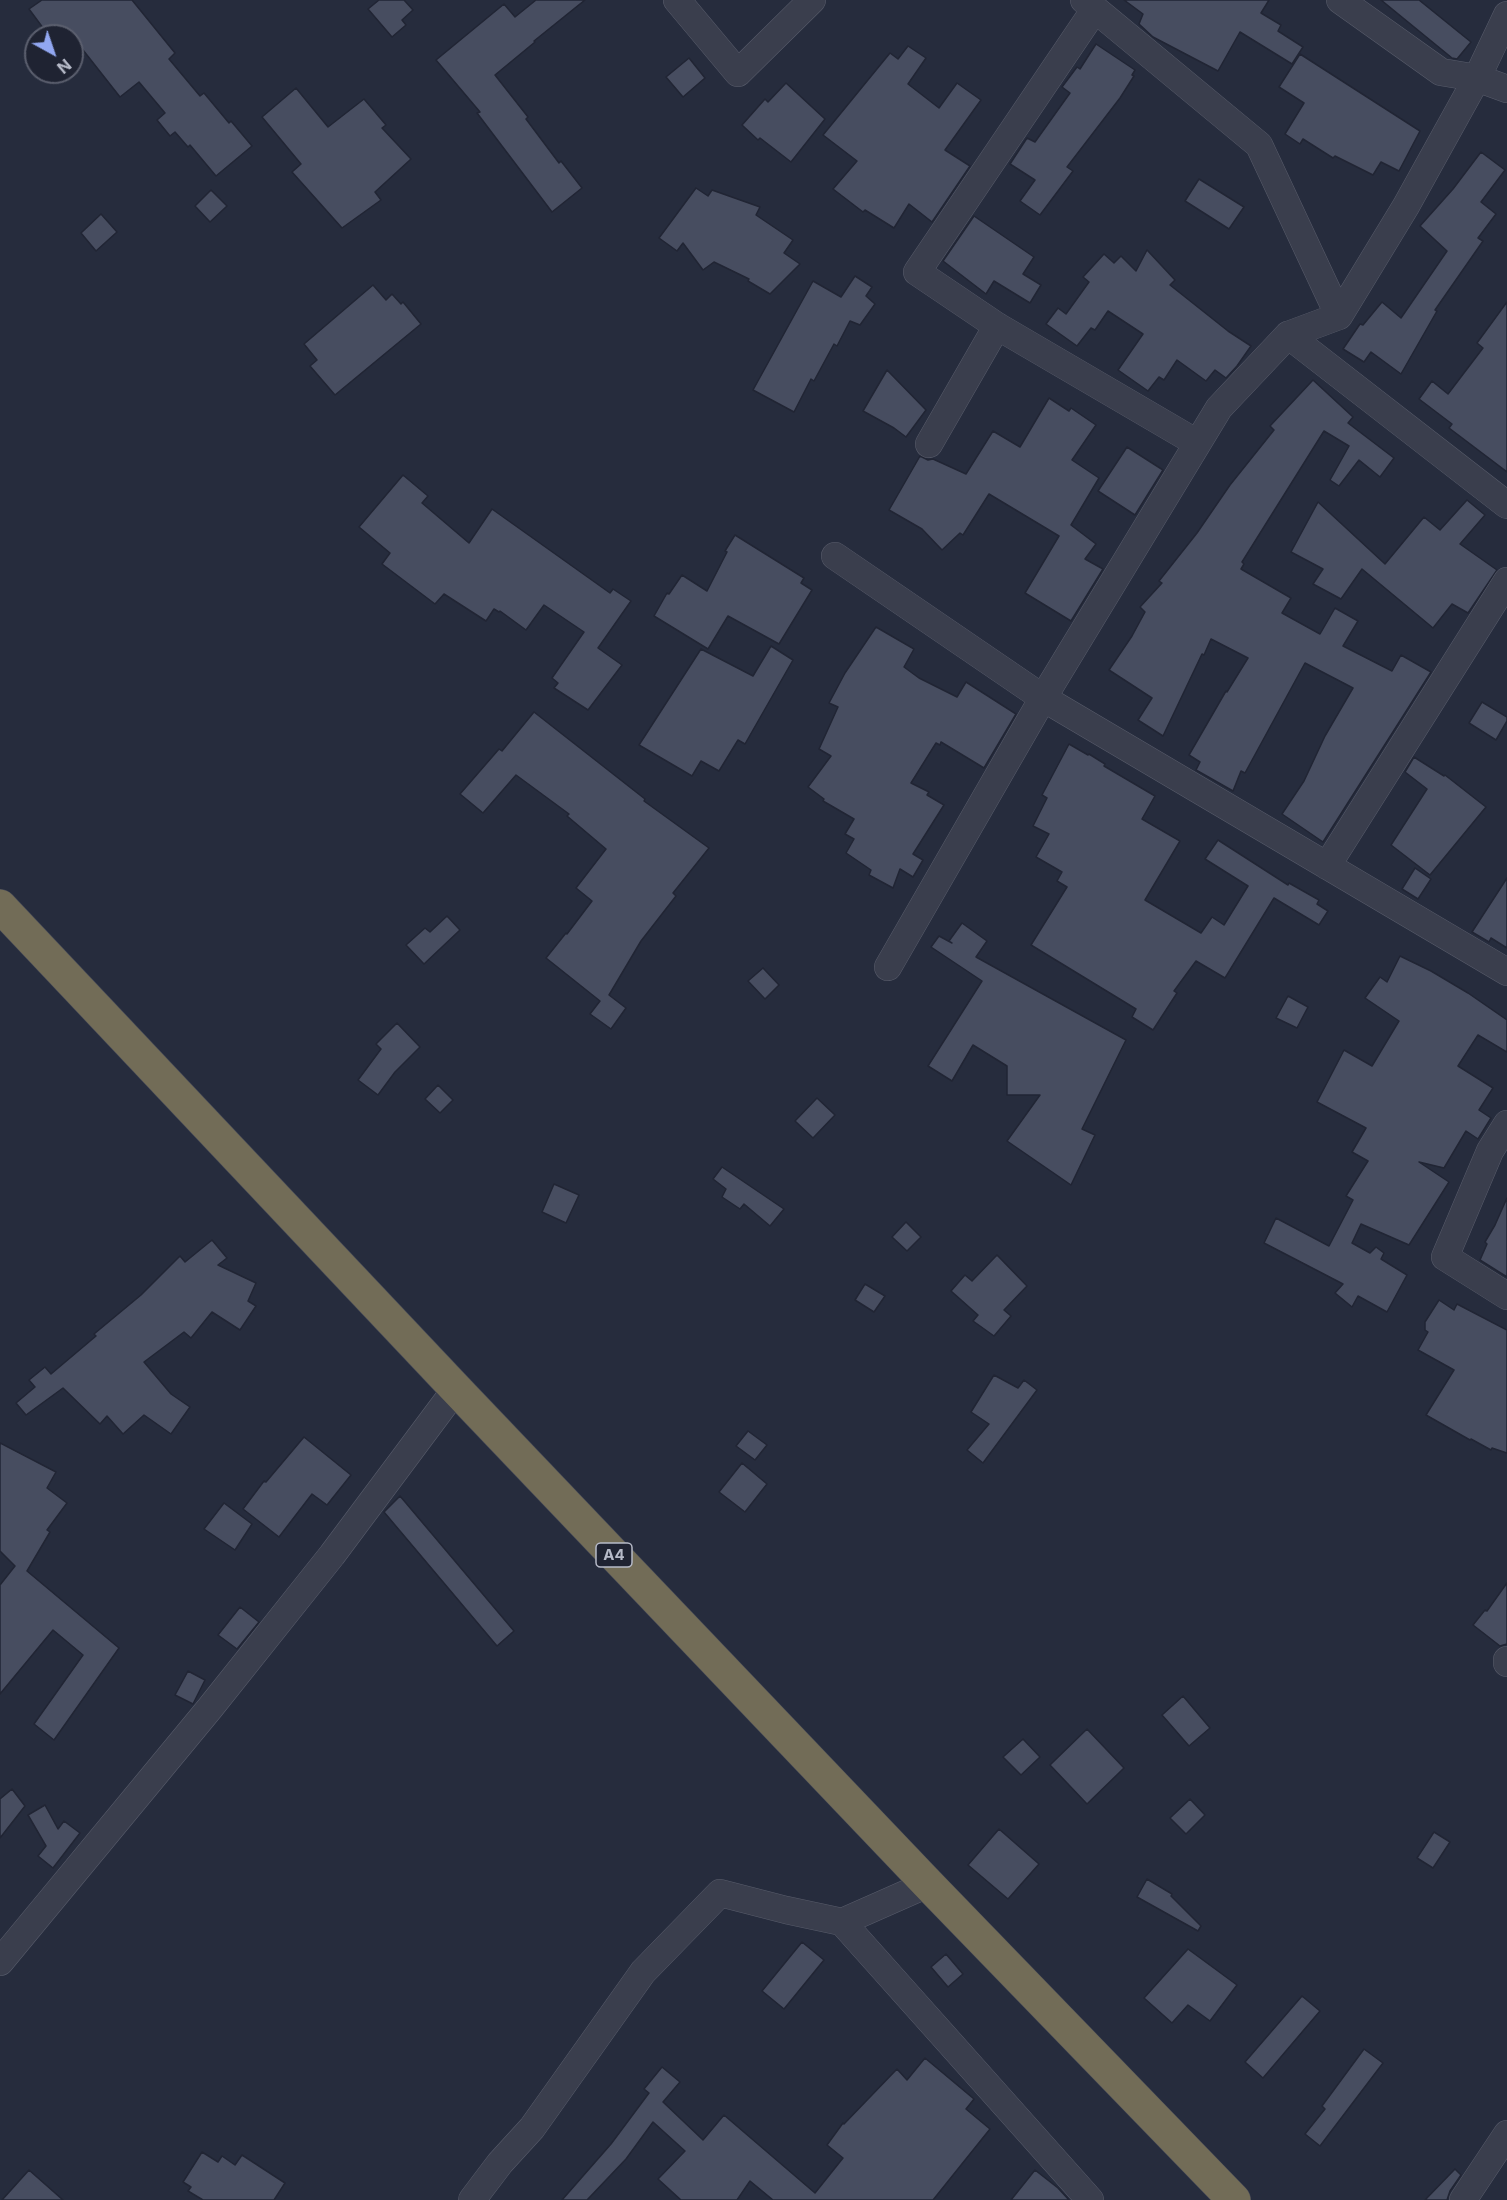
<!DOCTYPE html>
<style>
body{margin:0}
#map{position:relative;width:1507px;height:2200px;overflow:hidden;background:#262c3d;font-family:Inter,sans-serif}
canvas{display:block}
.north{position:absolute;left:24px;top:24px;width:60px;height:60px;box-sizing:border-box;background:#1f2332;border:2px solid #5b5f6e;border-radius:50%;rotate:140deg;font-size:16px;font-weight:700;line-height:24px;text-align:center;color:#b6bac8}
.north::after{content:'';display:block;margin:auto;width:21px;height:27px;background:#92a7f1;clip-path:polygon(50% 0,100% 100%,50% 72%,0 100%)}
</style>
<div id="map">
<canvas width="1507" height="2200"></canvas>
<div class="north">N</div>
</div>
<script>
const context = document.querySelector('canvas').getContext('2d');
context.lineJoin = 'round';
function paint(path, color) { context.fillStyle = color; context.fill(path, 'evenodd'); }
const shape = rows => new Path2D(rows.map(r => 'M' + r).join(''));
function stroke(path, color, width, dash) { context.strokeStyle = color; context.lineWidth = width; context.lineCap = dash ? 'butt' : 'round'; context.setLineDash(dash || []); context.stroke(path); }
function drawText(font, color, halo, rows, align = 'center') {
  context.font = font + ' Inter,sans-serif'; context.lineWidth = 4.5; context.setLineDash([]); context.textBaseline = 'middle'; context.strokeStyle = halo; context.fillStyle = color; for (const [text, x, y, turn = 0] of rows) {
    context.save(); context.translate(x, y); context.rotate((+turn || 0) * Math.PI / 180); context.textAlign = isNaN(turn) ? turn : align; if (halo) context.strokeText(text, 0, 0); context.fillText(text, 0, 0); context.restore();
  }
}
const building = shape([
 [42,0,132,0,175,53,169,59,200,96,204,93,229,123,231,121,252,146,216,176,190,145,188,147,175,132,170,136,157,120,165,113,139,82,120,97,72,36,49,36,29,9,42,0],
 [379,0,404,0,413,10,402,20,406,25,392,37,368,9,379,0],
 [536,0,585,0,534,41,535,42,495,75,528,117,526,119,559,163,561,161,582,188,552,212,477,113,480,112,436,60,504,4,515,17,536,0],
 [1124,0,1269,0,1261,13,1281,25,1278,31,1303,47,1292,64,1240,32,1218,71,1153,37,1139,24,1143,14,1124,0],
 [1381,0,1419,0,1471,42,1457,59,1452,58,1381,0],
 [1096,44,1135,70,1132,75,1134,76,1120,98,1067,167,1073,171,1040,215,1020,201,1035,180,1010,164,1027,138,1035,142,1070,93,1062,87,1077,67,1080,69,1096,44],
 [908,46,926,58,908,84,939,108,957,83,981,100,945,150,970,166,932,222,909,204,894,228,865,210,863,212,833,189,857,161,823,135,890,53,898,59,908,46],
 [1300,54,1420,131,1399,171,1381,162,1373,175,1335,156,1333,158,1303,139,1300,144,1285,134,1304,103,1279,87,1300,54],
 [689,58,705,78,683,97,666,77,689,58],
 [786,83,825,119,791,162,760,138,758,140,742,125,765,99,768,102,786,83],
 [296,88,328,127,364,99,386,125,382,128,411,159,375,192,381,200,342,228,292,172,301,164,262,117,296,88],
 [1481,152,1505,170,1481,202,1496,214,1478,238,1483,241,1435,310,1437,311,1401,374,1371,352,1364,362,1343,349,1360,324,1363,325,1382,302,1401,318,1447,251,1420,226,1453,189,1481,152],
 [1199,179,1244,207,1229,229,1185,201,1199,179],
 [696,188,708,196,712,190,760,207,756,215,793,240,784,253,800,264,770,294,748,281,749,279,714,262,703,270,683,243,677,251,659,238,696,188],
 [211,190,227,206,210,222,195,206,211,190],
 [101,214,117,232,96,251,81,233,101,214],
 [974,216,1034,257,1023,274,1041,285,1030,303,994,281,986,294,943,261,974,216],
 [1147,250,1175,280,1170,285,1228,331,1251,346,1237,366,1226,378,1215,370,1206,381,1177,360,1164,380,1159,377,1148,391,1118,370,1143,334,1108,311,1095,330,1091,328,1077,346,1046,324,1058,308,1066,314,1089,282,1083,277,1104,254,1114,263,1121,256,1136,271,1147,250],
 [855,276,872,287,866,296,875,304,860,325,850,321,837,346,834,344,814,381,811,379,794,412,753,390,813,281,841,297,855,276],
 [373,285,386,300,392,294,401,304,403,302,421,324,335,395,310,366,317,360,304,344,373,285],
 [1507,302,1507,472,1449,428,1452,424,1419,399,1432,381,1448,394,1483,348,1477,343,1507,302],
 [887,370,926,410,906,437,894,428,863,411,887,370],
 [1313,380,1353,417,1348,423,1394,458,1380,477,1359,460,1339,486,1330,480,1349,446,1324,431,1242,562,1244,564,1241,569,1291,598,1282,613,1320,634,1335,608,1358,621,1343,646,1392,671,1401,655,1431,672,1323,842,1282,814,1304,781,1325,736,1353,688,1305,663,1245,773,1241,771,1233,791,1196,770,1200,762,1189,755,1226,691,1227,692,1248,658,1211,639,1204,655,1202,654,1163,736,1138,720,1152,698,1109,670,1132,636,1145,612,1140,607,1162,583,1159,581,1197,533,1230,485,1274,430,1270,426,1313,380],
 [1049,398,1069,411,1071,408,1096,425,1072,460,1099,478,1071,525,1096,544,1085,559,1103,569,1071,621,1025,593,1059,536,989,494,963,535,960,533,942,550,922,529,889,510,920,456,928,460,933,459,966,474,993,431,1020,447,1049,398],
 [1127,447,1163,470,1135,515,1098,491,1127,447],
 [403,475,428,496,422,503,469,543,492,509,610,593,613,589,631,601,598,648,622,665,588,710,554,688,558,683,552,678,584,632,544,605,526,630,500,611,499,612,494,609,486,621,444,594,435,604,382,564,390,553,359,527,403,475],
 [1467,500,1485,515,1460,544,1497,570,1468,613,1452,604,1433,628,1362,569,1341,599,1313,584,1323,569,1291,552,1318,502,1385,564,1424,517,1440,530,1467,500],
 [735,535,804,578,801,583,812,590,779,644,728,616,708,649,654,616,667,593,669,594,682,575,707,591,727,552,725,551,735,535],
 [876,627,914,649,904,667,919,678,957,697,966,682,1016,714,984,768,941,742,940,745,936,743,911,783,929,792,927,795,944,805,913,854,923,860,913,877,900,869,893,888,869,875,871,870,846,853,854,839,845,834,854,819,823,801,824,799,808,787,831,756,819,749,838,707,829,703,845,673,876,627],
 [771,646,793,660,745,744,738,740,719,771,701,761,692,776,639,745,701,649,753,676,771,646],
 [1482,702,1507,717,1507,721,1496,740,1469,723,1482,702],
 [534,712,645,799,644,801,709,848,673,893,676,896,641,941,609,995,626,1008,611,1029,590,1014,600,1001,546,958,566,933,567,934,592,901,576,888,606,849,567,816,569,814,516,775,483,813,460,794,499,749,502,751,534,712],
 [1069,744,1088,755,1089,754,1105,764,1104,766,1155,796,1142,819,1180,841,1145,900,1201,933,1212,917,1224,925,1248,886,1205,859,1218,840,1288,885,1289,883,1319,900,1317,904,1328,911,1319,925,1274,898,1225,978,1196,961,1174,991,1177,993,1153,1030,1132,1017,1136,1009,1031,945,1067,887,1057,881,1062,872,1036,857,1049,834,1033,826,1047,798,1042,795,1069,744],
 [1414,757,1444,776,1445,775,1486,807,1430,875,1391,845,1427,789,1405,772,1414,757],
 [1415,868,1431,879,1418,899,1402,889,1415,868],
 [1507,878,1507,948,1491,938,1489,942,1472,932,1507,878],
 [447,916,460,930,424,964,406,945,425,928,430,932,447,916],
 [962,923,987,941,976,957,1126,1040,1082,1129,1095,1135,1071,1185,1007,1141,1040,1095,1007,1095,1007,1066,973,1045,952,1081,928,1066,982,981,931,947,939,936,952,943,949,941,962,923],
 [1400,956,1431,971,1468,993,1507,1020,1507,1052,1478,1035,1458,1066,1493,1088,1479,1110,1491,1118,1478,1139,1466,1131,1444,1168,1419,1162,1449,1182,1409,1245,1361,1224,1352,1243,1370,1253,1376,1247,1384,1253,1381,1259,1407,1275,1387,1312,1358,1296,1352,1307,1335,1293,1343,1284,1264,1243,1276,1218,1329,1246,1353,1200,1346,1196,1368,1161,1352,1152,1366,1128,1317,1102,1344,1050,1372,1066,1399,1021,1365,998,1380,977,1387,982,1400,956],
 [763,968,779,985,765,999,748,981,763,968],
 [1288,996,1308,1007,1297,1028,1276,1018,1288,996],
 [397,1023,420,1047,395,1072,378,1095,358,1080,381,1049,376,1044,397,1023],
 [438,1085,453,1100,440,1113,425,1099,438,1085],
 [817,1098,835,1115,813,1138,795,1121,817,1098],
 [722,1167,784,1209,770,1226,744,1204,740,1209,722,1197,726,1189,713,1179,722,1167],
 [554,1184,579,1195,566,1223,542,1212,554,1184],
 [1507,1198,1507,1277,1480,1260,1487,1244,1485,1242,1495,1225,1507,1198],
 [906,1222,921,1237,907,1251,892,1237,906,1222],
 [212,1240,227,1258,218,1265,256,1283,248,1301,256,1306,240,1330,212,1312,191,1338,184,1332,144,1362,171,1394,190,1407,171,1434,144,1415,123,1434,107,1416,100,1424,63,1388,26,1415,16,1403,35,1387,29,1380,45,1367,51,1374,96,1336,94,1334,141,1295,180,1256,185,1262,212,1240],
 [997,1255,1027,1286,1004,1310,1011,1316,994,1336,973,1321,978,1315,951,1291,965,1275,972,1281,997,1255],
 [865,1284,885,1296,874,1312,855,1300,865,1284],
 [1439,1300,1454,1310,1457,1304,1507,1330,1507,1453,1492,1448,1491,1450,1471,1439,1470,1440,1426,1415,1454,1370,1418,1350,1428,1332,1425,1330,1425,1322,1439,1300],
 [994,1375,1018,1388,1024,1380,1037,1390,983,1463,967,1450,989,1424,971,1412,994,1375],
 [748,1431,767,1445,755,1460,736,1446,748,1431],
 [304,1437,351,1475,327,1505,312,1494,279,1537,243,1509,264,1481,266,1482,304,1437],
 [0,1443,56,1472,47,1488,67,1503,47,1530,50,1532,27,1571,119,1648,54,1740,34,1724,83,1655,53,1630,0,1694,0,1585,15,1566,0,1551,0,1443],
 [742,1463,767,1484,745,1512,719,1492,742,1463],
 [400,1496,514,1631,497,1646,384,1512,400,1496],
 [224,1503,252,1524,235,1550,204,1529,224,1503],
 [1507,1583,1507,1644,1500,1646,1473,1625,1485,1610,1487,1611,1507,1583],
 [240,1607,259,1622,237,1649,218,1635,240,1607],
 [188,1671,205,1680,193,1704,175,1695,188,1671],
 [1183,1696,1210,1728,1189,1746,1162,1715,1183,1696],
 [1087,1729,1124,1768,1087,1804,1050,1765,1087,1729],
 [1023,1739,1040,1757,1021,1775,1003,1757,1023,1739],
 [12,1789,25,1806,0,1838,0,1799,12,1789],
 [1190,1799,1205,1815,1186,1834,1170,1818,1190,1799],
 [45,1805,58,1829,64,1821,80,1833,53,1868,38,1856,46,1846,28,1815,45,1805],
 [999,1829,1039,1864,1008,1899,968,1865,999,1829],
 [1434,1832,1450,1842,1433,1868,1417,1858,1434,1832],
 [1147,1879,1172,1894,1171,1896,1201,1926,1198,1931,1137,1897,1147,1879],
 [802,1942,824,1960,784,2009,762,1991,802,1942],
 [1188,1949,1237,1985,1210,2021,1188,2005,1172,2023,1144,1998,1188,1949],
 [946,1954,963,1974,948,1987,931,1967,946,1954],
 [1302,1996,1320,2011,1263,2078,1245,2062,1302,1996],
 [1364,2049,1383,2063,1320,2146,1305,2134,1325,2109,1322,2106,1364,2049],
 [925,2058,974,2099,966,2109,990,2129,933,2200,773,2200,750,2181,737,2200,681,2200,658,2179,685,2151,653,2122,626,2159,587,2200,562,2200,611,2144,649,2093,644,2089,662,2067,680,2082,663,2102,703,2140,724,2115,815,2193,843,2158,827,2145,843,2123,844,2124,897,2069,907,2080,925,2058],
 [202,2152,218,2162,222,2156,235,2165,242,2155,285,2183,274,2200,203,2200,188,2191,191,2187,183,2182,202,2152],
 [1455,2169,1461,2175,1450,2191,1447,2200,1425,2200,1455,2169],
 [29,2170,63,2200,2,2200,29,2170],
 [1035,2170,1058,2188,1069,2200,1011,2200,1035,2170]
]);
const minor = shape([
 [677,0,738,73,812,0],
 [1084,0,1259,145,1339,316],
 [1340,0,1441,72,1477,78,1507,89],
 [1095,9,917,272,997,326,1197,443],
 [1288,335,1507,505],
 [929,444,997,326],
 [835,556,1043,698,1507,972],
 [1327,866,1507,581],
 [888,967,1043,698,1219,408,1288,335,1339,316,1406,206,1477,78,1507,15],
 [1507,1124,1490,1151,1445,1257,1507,1296],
 [1507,1660,1507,1663],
 [842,1922,1090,2200],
 [0,1962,210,1708,332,1555,456,1389],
 [472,2200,500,2163,532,2128,643,1972,720,1893,786,1910,842,1922,928,1884],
 [1463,2200,1507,2134]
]);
const highway = shape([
 [0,906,456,1389,928,1884,1234,2200]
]);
const shields = [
 [614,1555,36]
];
const shieldNames = [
 ["A4",614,1555]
];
paint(building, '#474d60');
stroke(building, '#212534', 1.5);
stroke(minor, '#585c6b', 28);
stroke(highway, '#454958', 34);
stroke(minor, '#3a3e4d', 27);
stroke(highway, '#726c57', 33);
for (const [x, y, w] of shields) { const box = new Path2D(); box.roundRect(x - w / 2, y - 12, w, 24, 4.5); context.fillStyle = '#1f2332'; context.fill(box); stroke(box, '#b6bac8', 1.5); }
drawText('bold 15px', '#b6bac8', null, shieldNames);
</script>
